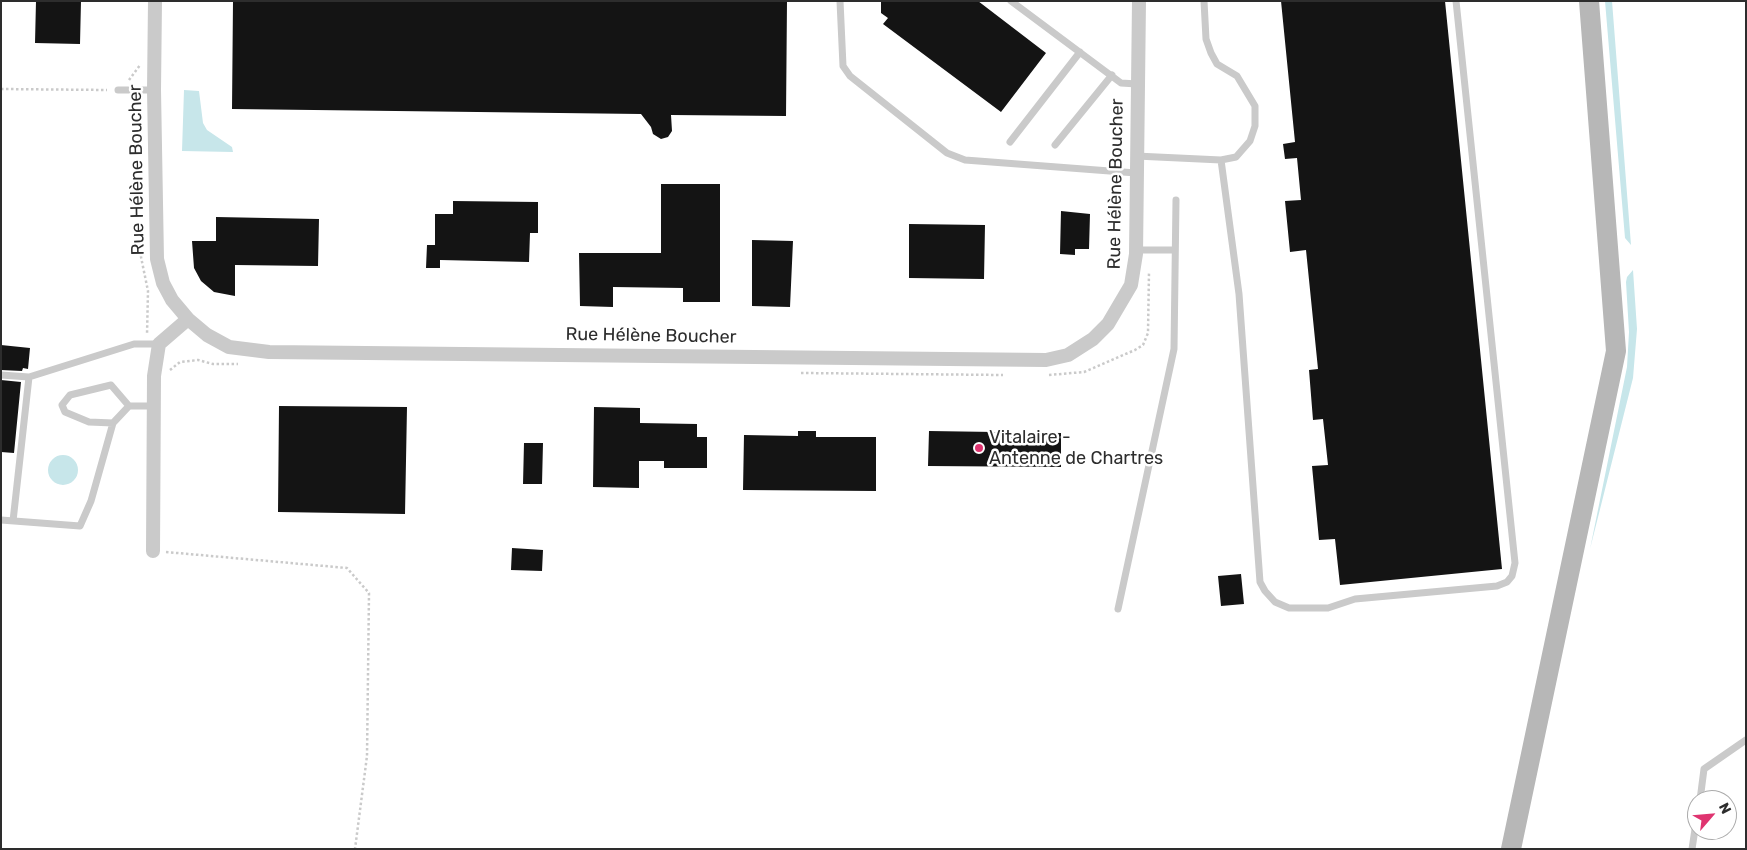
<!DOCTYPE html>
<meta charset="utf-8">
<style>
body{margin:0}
#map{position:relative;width:1747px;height:850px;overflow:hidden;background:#fff;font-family:Rubik,sans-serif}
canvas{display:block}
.frame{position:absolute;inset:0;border:2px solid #2d2d2d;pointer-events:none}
.north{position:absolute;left:1687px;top:790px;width:50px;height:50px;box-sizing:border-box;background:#fff;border:1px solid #ababab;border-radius:50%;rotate:63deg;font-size:14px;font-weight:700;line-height:20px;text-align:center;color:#2d2d2d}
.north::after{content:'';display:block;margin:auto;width:18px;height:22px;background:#df3470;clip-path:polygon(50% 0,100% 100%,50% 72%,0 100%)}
</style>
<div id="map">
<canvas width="1747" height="850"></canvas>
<div class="frame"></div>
<div class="north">N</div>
</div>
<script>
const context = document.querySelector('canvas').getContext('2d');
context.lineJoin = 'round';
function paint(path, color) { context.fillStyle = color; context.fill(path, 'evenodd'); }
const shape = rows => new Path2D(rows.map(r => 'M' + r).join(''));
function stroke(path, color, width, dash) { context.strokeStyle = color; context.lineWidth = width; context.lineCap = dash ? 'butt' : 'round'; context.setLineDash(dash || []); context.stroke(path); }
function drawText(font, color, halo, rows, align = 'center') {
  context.font = font + ' Rubik,sans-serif'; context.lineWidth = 5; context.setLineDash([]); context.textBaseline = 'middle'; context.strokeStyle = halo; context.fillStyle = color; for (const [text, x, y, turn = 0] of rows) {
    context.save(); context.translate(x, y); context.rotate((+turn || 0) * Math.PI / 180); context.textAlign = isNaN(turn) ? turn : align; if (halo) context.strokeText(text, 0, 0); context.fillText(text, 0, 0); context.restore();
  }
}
const water = shape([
 [1605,1,1612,1,1631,245,1625,238],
 [184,90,199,91,203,123,207,130,232,147,233,152,182,151],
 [1633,270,1637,329,1633,378,1590,549,1627,367,1629,332,1626,282,1627,277],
 '48 470a15 15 0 1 1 30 0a15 15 0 1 1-30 0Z'
]);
const building = shape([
 [36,1,81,1,80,44,35,43],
 [233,1,787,1,786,116,671,115,672,131,668,137,661,139,653,134,651,127,641,114,232,109],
 [881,1,978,1,1046,53,1001,112,883,24,888,18,881,13],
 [1281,1,1445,1,1502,569,1340,585,1335,539,1319,540,1312,466,1328,465,1323,419,1313,420,1309,370,1318,369,1306,250,1290,252,1285,201,1301,200,1297,158,1285,159,1283,144,1295,142],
 [661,184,720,184,720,302,683,302,683,288,613,287,613,307,580,306,579,253,661,253],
 [453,201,538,202,538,233,530,233,529,262,440,260,440,268,426,268,427,245,435,245,435,214,453,214],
 [1061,211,1090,214,1089,249,1075,249,1075,255,1060,254],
 [216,217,319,219,318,266,235,265,235,296,214,292,201,281,194,268,192,241,216,241],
 [909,224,985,225,984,279,909,278],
 [752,240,793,241,790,307,752,306],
 [1,345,30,348,28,369,23,368,22,371,1,370],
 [1,380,21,382,14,453,1,452],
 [279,406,407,407,405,514,278,512],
 [594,407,640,408,640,423,697,424,697,437,707,437,707,468,664,468,664,461,639,461,639,488,593,487],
 [798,431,816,431,816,437,876,437,876,491,743,490,744,435,798,436],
 [929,431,1061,433,1061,467,928,466],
 [524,443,543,443,542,484,523,484],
 [512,548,543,550,542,571,511,570],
 [1241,574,1244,604,1221,606,1218,576]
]);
const path = shape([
 [129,80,140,65],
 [1,89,107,90],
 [132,101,139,114],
 [141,246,141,257,148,291,147,335],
 [170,370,180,362,198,360,213,364,238,364],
 [801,373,1003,375],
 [1049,375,1084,372,1135,350,1143,345,1148,333,1149,272],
 [166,552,347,568,369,593,367,756,355,849]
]);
const service = shape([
 [840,1,843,66,850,76,947,153,965,160,1136,173],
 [1011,1,1121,83,1137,84],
 [118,90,154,90],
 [1010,142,1080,52],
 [1055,145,1112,75],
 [1136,156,1221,160,1236,157,1250,141,1255,126,1255,106,1237,76,1217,64,1211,53,1206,39,1204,1],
 [1221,160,1239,294,1260,582,1265,591,1275,602,1289,608,1328,608,1355,599,1497,586,1507,582,1512,576,1515,563,1456,1],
 [1136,250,1175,250],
 [1,375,29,377,134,344,159,344],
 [113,423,89,422,65,412,62,405,70,395,111,385,129,406],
 [1,520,80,526,91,501,113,423,129,406,154,406],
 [13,521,29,377],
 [1118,609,1174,349,1176,200],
 [1700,800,1704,769,1746,740],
 [1692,849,1697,816]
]);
const minor = shape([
 [155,1,154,90,157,259,163,283,172,300,188,319,207,335,229,347,269,352,1046,360,1068,355,1093,339,1108,324,1131,285,1136,254,1139,1],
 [153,551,154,376,159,344,188,319]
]);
const secondary = shape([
 [1511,849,1616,351,1589,1]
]);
const markers = [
 [979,448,5,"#df3470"]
];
const streetNames = [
 ["Rue Hélène Boucher",137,170,-91],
 ["Rue Hélène Boucher",1116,184,-89],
 ["Rue Hélène Boucher",651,336,1]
];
const poiNames = [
 ["Vitalaire -",989,438],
 ["Antenne de Chartres",989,459]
];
paint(water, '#c7e6ea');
paint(building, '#141414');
stroke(path, '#cacaca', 2.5, [2.5, 2.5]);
stroke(service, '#cacaca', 7);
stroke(minor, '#cacaca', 14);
stroke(secondary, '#b7b7b7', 20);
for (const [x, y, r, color] of markers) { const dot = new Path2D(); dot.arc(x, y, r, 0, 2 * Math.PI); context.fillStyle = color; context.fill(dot); stroke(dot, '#fff', 2); }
drawText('18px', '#2d2d2d', '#fff', streetNames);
drawText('18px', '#2d2d2d', '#fff', poiNames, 'left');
</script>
